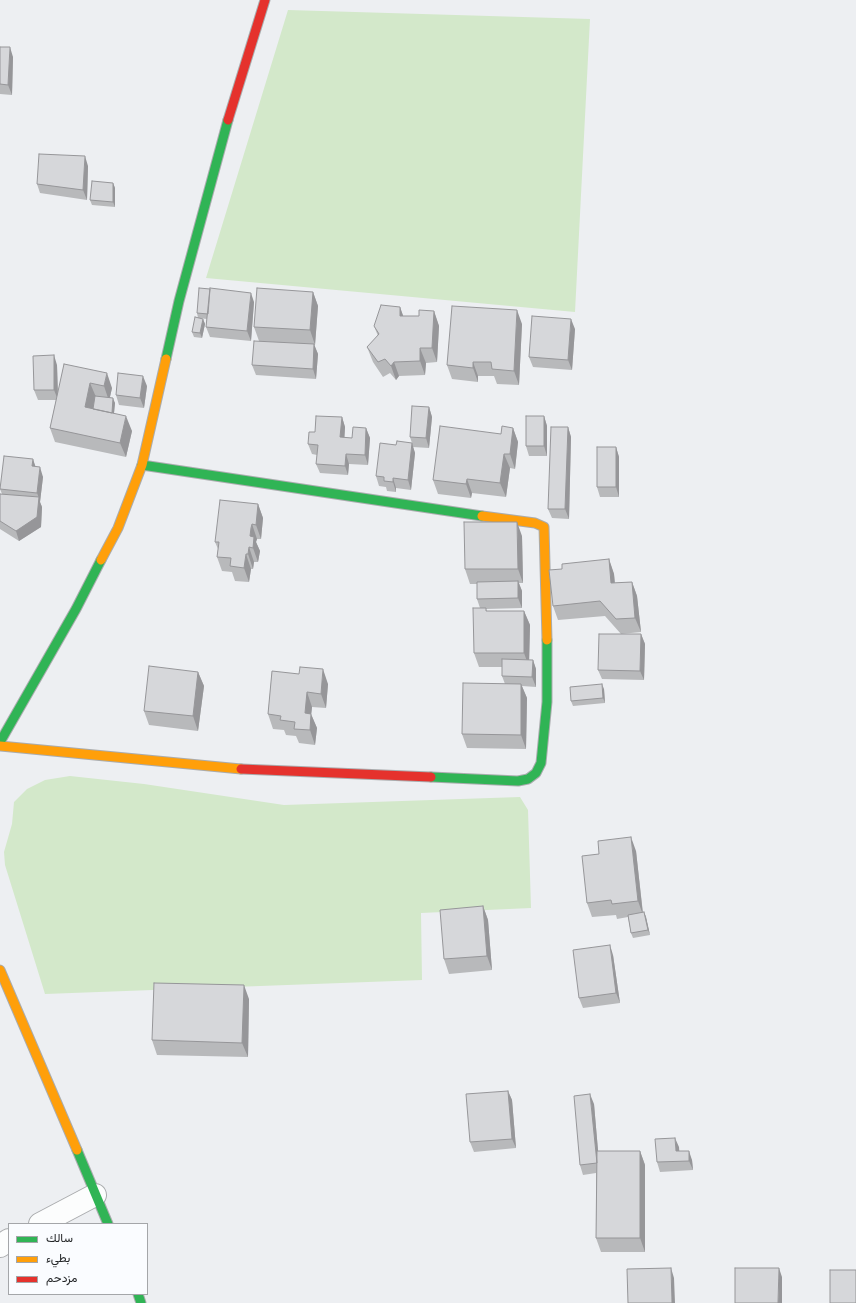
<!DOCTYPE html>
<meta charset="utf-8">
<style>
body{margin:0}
#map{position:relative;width:856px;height:1303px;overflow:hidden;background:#edeff2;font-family:"Exo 2",Vazirmatn,sans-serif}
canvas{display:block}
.legend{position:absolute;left:8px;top:1223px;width:140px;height:72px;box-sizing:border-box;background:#fafcff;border:1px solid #a4a6a9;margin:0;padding:5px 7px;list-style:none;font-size:12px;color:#242628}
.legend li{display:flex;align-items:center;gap:8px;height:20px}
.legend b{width:20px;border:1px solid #a4a6a9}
</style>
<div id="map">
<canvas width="856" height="1303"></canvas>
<ul class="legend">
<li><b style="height:5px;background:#30b455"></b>سالك</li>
<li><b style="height:5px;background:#ff9f0a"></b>بطيء</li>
<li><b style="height:5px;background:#e5322d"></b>مزدحم</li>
</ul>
</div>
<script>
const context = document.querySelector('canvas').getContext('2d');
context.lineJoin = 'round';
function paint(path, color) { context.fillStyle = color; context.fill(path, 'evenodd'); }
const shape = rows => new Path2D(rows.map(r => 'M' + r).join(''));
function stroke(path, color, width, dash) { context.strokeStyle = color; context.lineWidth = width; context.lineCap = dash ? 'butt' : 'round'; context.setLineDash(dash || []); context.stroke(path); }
const green = shape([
 [288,10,590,19,575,312,206,278],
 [70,776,144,784,284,805,520,797,528,810,531,908,421,913,422,980,45,994,5,865,4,852,12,824,14,802,27,789,45,780]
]);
const street = shape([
 [40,1224,95,1195],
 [0,1246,9,1240]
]);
const fast = shape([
 [166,359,179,301,228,120],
 [142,465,482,516],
 [0,742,76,609,101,560],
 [431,777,518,781,528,779,536,773,541,763,547,702,547,640],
 [77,1150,108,1224],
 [138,1294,141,1303]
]);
const slow = shape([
 [482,516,535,523,544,527,547,640],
 [101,560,118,528,142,465,166,359],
 [0,746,241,769],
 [0,970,77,1150]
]);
const jam = shape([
 [228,120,265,0],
 [241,769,431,777]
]);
const wall = shape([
 [0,47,13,57,12,95,0,94],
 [88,166,87,200,40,193,37,184],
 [113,183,115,188,115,207,92,205,90,200],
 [313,292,318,306,315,345,314,345,318,354,316,379,256,375,252,365,259,341,254,327],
 [254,302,251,341,210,337,206,327,207,319,198,318,197,313],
 [400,307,403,316,419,316,434,311,439,326,437,362,426,363,425,375,399,376,396,380,390,373,383,377,373,362,367,347,378,336,374,326],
 [203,319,205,324,202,338,194,337,192,332],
 [522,324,519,385,497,384,494,376,478,376,478,382,452,379,447,365],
 [575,329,572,370,533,367,529,357],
 [64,364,112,388,110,397,115,403,114,414,132,431,126,457,55,442,50,428,56,400,38,400,34,390,57,365,58,393],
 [147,386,144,408,119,405,116,395],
 [429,407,432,417,429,448,413,447,415,453,411,490,396,488,396,492,387,491,386,487,379,486,376,476,396,445,412,443,410,437],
 [544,416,547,426,547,456,529,456,526,446],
 [342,417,345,427,344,438,352,438,366,428,370,438,368,465,349,464,348,475,320,473,316,464,317,455,312,454,308,444,315,432],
 [568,427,571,437,569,519,552,518,548,509],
 [513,428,518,442,515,469,510,468,506,497,472,493,471,498,438,494,433,480,501,434],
 [616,447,619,457,619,497,600,497,597,487],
 [33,459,35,467,43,477,40,502,42,507,41,527,19,541,0,529,0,494,2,494,0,489],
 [258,504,263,518,261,539,257,539,256,542,260,551,258,562,254,562,253,569,251,569,249,582,235,581,232,572,222,571,217,557,218,549,215,542],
 [522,536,523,583,519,583,522,591,522,608,486,609,487,611,524,611,530,625,529,660,533,660,536,669,536,687,522,686,527,698,526,749,467,748,462,734,505,684,502,676,502,667,479,667,474,653,480,608,477,599,477,584,470,584,465,569],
 [609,559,614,574,615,583,632,582,637,596,641,632,621,634,605,616,558,620,553,606,562,569],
 [641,634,645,644,644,680,602,679,598,670],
 [272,671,328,684,326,708,312,707,311,714,317,728,315,745,299,743,296,736,286,735,284,730,273,729,268,714],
 [198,672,204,686,198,731,149,725,144,711],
 [604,689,605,703,573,706,571,701],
 [636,851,643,913,644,912,646,917,650,935,633,938,631,933,628,917,617,919,616,915,592,917,587,903],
 [483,906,488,920,492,970,449,974,444,959],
 [613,955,620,1003,583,1008,579,998],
 [249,999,248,1057,157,1055,152,1040],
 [508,1091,512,1100,516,1148,474,1152,470,1142],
 [594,1104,598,1151,640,1151,645,1165,645,1252,601,1252,596,1238,596,1173,583,1175,580,1165],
 [679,1147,679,1151,692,1160,693,1170,660,1172,657,1162]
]);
const shadedWall = shape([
 [10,47,13,57,12,95,8,85],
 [85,156,88,166,87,200,83,190],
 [113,183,115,188,115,207,113,202],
 [313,292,318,306,315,345,310,330],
 [251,293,254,302,251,341,247,331],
 [400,307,405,321,400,316],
 [517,310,522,324,519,385,514,371],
 [434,311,439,326,437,362,432,348],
 [203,319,205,324,202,338,200,333],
 [571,319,575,329,572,370,568,360],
 [314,344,318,354,316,379,313,369],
 [420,348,426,363,425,375,420,361],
 [54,355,57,365,58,400,54,390],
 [394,362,399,376,396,380,391,366],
 [473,362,478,376,478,382,473,368],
 [107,373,112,388,109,401,104,386],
 [143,376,147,386,144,408,140,398],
 [90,383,96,397,90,422,85,407],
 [113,398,115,403,113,422,111,418],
 [429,407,432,417,429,448,426,438],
 [126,416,132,431,126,457,120,443],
 [544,416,547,426,547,456,544,446],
 [342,417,345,427,344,447,340,437],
 [568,427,571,437,569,519,565,509],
 [366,428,370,438,368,465,365,455],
 [513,428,518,442,515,469,510,454],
 [412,443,415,453,411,490,408,480],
 [616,447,619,457,619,497,616,487],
 [346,454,349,464,348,475,345,466],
 [504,454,510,468,506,497,500,483],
 [33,459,36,468,32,466],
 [40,467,43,477,40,502,42,507,41,527,19,541,16,531,39,498,37,493],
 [393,478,396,488,396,492,393,482],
 [467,479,472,493,471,498,466,484],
 [258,504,263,518,261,539,256,525],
 [517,522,522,536,523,583,518,569],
 [252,524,257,539,256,542,260,551,258,562,253,548,250,536],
 [249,547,254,562,253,569,248,554],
 [246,554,251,569,249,582,244,568],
 [609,559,614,574,616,598,611,583],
 [518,581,522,591,522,608,518,598],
 [632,582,637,596,641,632,635,618],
 [524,611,530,625,529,667,524,653],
 [641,634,645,644,644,680,640,671],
 [533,660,536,669,536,687,532,677],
 [323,669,328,684,326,708,321,694],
 [198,672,204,686,198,731,193,716],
 [521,684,527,698,526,749,521,735],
 [602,684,604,689,605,703,603,698],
 [307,692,312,707,310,727,305,713],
 [311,714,317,728,315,745,310,730],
 [631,837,636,851,643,915,638,901],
 [483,906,488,920,492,970,487,956],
 [644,912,646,917,650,935,648,930],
 [610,945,613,955,620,1003,616,993],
 [244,985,249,999,248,1057,242,1043],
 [508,1091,512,1100,516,1148,512,1139],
 [590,1094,594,1104,600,1173,597,1163],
 [675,1138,679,1147,680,1161,676,1151],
 [640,1151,645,1165,645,1252,640,1238],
 [689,1151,692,1160,693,1170,689,1161],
 [671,1268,674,1278,675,1303,672,1303],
 [779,1268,782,1277,782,1303,778,1303]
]);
const building = shape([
 [0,47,10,47,8,85,0,84,0,47],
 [39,154,85,156,83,190,37,184,39,154],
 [92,181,113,183,113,202,90,200,92,181],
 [199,288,210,289,208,314,197,313,199,288],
 [210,288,251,293,247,331,206,327,210,288],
 [257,288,313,292,310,330,254,327,257,288],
 [381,305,400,307,400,316,419,316,419,310,434,311,432,348,420,348,420,361,394,362,391,366,385,359,378,362,367,347,379,334,374,326,381,305],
 [452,306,517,310,514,371,492,369,491,362,473,362,473,368,447,365,452,306],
 [532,316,571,319,568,360,529,357,532,316],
 [195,317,203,319,200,333,192,332,195,317],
 [254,341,314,344,313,369,252,365,254,341],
 [54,355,54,390,34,390,33,356,54,355],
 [64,364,107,373,104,386,90,383,85,407,126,416,120,443,50,428,64,364],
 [118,373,143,376,140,398,116,395,118,373],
 [95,396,113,398,112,413,93,409,95,396],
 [412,406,429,407,426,438,410,437,412,406],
 [316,416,342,417,340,437,352,438,353,427,366,428,365,455,346,454,345,466,316,464,318,445,308,444,309,432,315,432,316,416],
 [526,416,544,416,544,446,526,446,526,416],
 [440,426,501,434,502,426,513,428,510,454,504,454,500,483,467,479,466,484,433,480,440,426],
 [551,427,568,427,565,509,548,509,551,427],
 [397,441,412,443,408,480,393,478,393,482,384,481,384,477,376,476,380,443,396,445,397,441],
 [597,447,616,447,616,487,597,487,597,447],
 [4,456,33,459,32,466,40,467,37,493,0,489,4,456],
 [0,494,39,497,37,517,16,531,0,521,0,494],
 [220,500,258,504,256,525,252,524,251,528,250,536,254,537,253,548,249,547,248,554,246,554,244,568,230,566,231,558,217,557,219,542,215,542,220,500],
 [464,522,517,522,518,569,465,569,464,522],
 [609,559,611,583,632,582,635,618,616,619,600,601,553,606,549,570,562,569,562,564,609,559],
 [518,581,518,598,477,599,477,582,518,581],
 [473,608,486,608,486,611,524,611,524,653,474,653,473,608],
 [599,634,641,634,640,671,598,670,599,634],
 [502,659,533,660,532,677,502,676,502,659],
 [149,666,198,672,193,716,144,711,149,666],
 [300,667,323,669,321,694,307,692,305,713,311,714,310,730,294,729,295,722,280,720,281,716,268,714,272,671,299,674,300,667],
 [463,683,521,684,521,735,462,734,463,683],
 [602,684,603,698,571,701,570,687,602,684],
 [631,837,638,901,612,904,611,900,587,903,582,856,599,854,598,841,631,837],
 [483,906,487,956,444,959,440,910,483,906],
 [644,912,648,930,631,933,628,915,644,912],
 [610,945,616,993,579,998,573,950,610,945],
 [154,983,244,985,242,1043,152,1040,154,983],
 [508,1091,512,1139,470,1142,466,1094,508,1091],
 [590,1094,597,1163,580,1165,574,1096,590,1094],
 [675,1138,676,1151,689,1151,689,1161,657,1162,655,1139,675,1138],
 [597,1151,640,1151,640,1238,596,1238,597,1151],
 [671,1268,672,1303,628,1303,627,1269,671,1268],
 [735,1268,779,1268,778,1303,735,1303,735,1268],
 [830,1270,856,1270,856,1303,830,1303,830,1270]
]);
paint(green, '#d3e8ca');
stroke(street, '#aaacae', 24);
stroke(fast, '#aaacae', 11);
stroke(slow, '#aaacae', 11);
stroke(jam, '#aaacae', 11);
stroke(street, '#fcfdfd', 22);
stroke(fast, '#30b455', 9);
stroke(slow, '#ff9f0a', 9);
stroke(jam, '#e5322d', 9);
paint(wall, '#b8b9bb');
paint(shadedWall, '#969699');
paint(building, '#d6d7da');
stroke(building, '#969699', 1);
</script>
